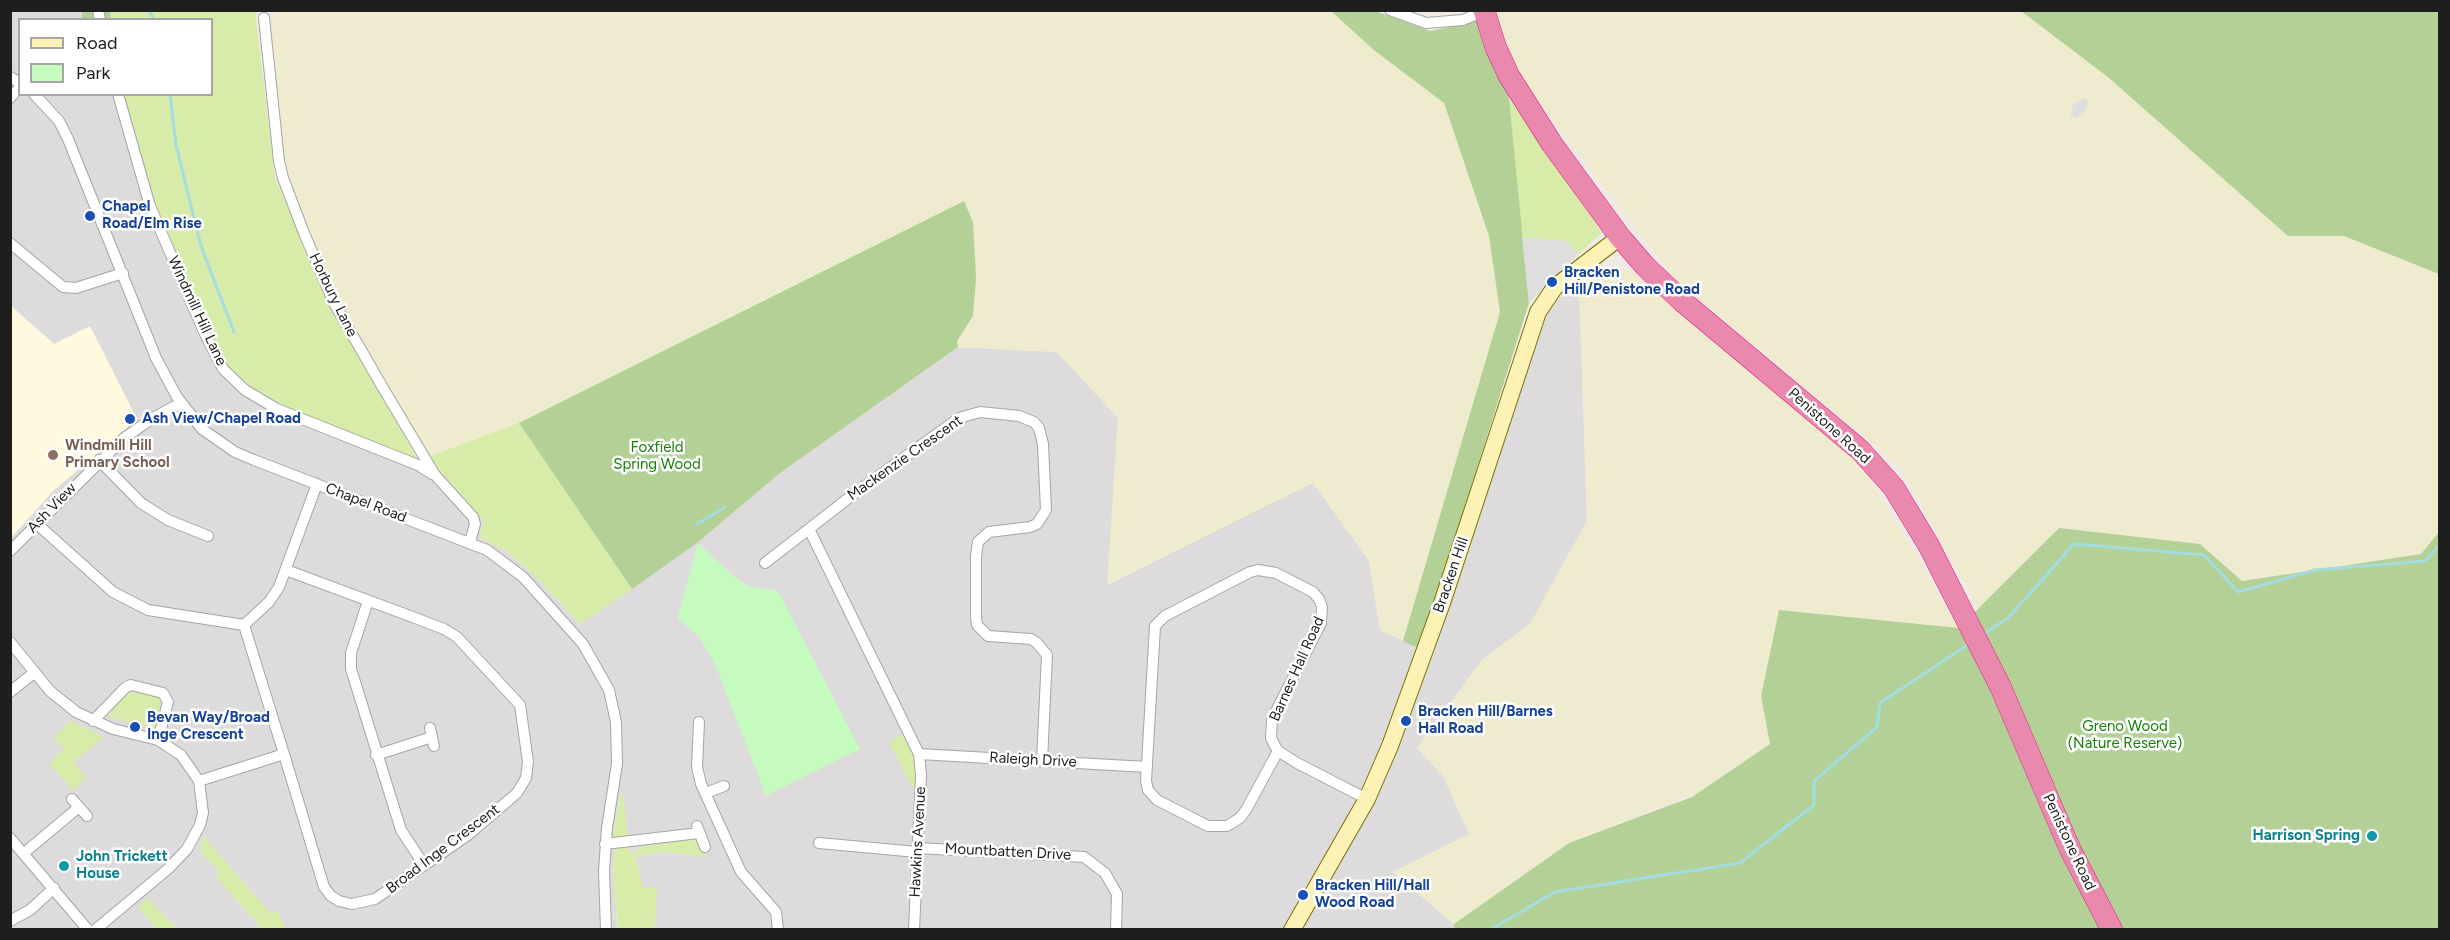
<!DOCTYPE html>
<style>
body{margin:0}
#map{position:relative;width:2450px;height:940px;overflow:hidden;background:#f0eae4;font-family:Figtree,sans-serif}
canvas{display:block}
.frame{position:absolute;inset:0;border:12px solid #1e1e1e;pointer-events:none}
.legend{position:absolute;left:18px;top:18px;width:195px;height:78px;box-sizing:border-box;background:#fff;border:2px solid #a5a5a5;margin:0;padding:8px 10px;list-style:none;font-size:18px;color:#1e1e1e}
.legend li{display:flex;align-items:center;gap:12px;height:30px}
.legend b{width:30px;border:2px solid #a5a5a5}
</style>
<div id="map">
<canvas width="2450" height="940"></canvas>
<div class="frame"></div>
<ul class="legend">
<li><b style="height:8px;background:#fcf2b6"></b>Road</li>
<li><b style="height:16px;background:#c6fbbf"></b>Park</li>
</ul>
</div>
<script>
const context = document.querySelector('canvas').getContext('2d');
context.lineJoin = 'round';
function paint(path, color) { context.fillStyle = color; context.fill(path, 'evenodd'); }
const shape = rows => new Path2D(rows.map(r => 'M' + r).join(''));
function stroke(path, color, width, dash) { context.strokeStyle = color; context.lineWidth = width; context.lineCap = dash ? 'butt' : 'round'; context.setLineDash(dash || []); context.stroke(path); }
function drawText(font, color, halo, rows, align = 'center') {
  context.font = font + ' Figtree,sans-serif'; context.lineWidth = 5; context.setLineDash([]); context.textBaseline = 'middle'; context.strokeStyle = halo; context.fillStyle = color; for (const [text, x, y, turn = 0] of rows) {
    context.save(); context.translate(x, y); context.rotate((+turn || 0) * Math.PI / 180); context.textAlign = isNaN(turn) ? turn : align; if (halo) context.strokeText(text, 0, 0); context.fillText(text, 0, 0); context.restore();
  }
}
const residential = shape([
 [11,11,82,11,82,19,20,20,20,94,122,95,417,460,428,457,484,521,480,538,506,551,534,575,580,624,697,543,780,473,958,347,1057,352,1118,418,1108,585,1313,482,1369,561,1380,630,1430,653,1530,355,1552,304,1579,284,1587,521,1530,624,1482,660,1417,748,1443,776,1469,834,1393,872,1454,924,1454,929,655,929,657,887,643,888,635,856,666,852,707,857,639,848,634,853,630,852,613,861,617,925,620,929,286,929,278,912,270,913,204,837,200,851,220,872,216,877,262,929,178,929,161,913,138,907,157,929,11,929,11,538,52,492,137,419,11,306],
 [698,544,738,580,750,587,778,591,715,664,700,638,678,618],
 [70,720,86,729,73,762,50,763,64,749],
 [621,792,622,792,628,837,613,832]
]);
const education = shape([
 [11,306,54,344,90,326,137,419,52,492,11,538]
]);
const farmland = shape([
 [283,10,1331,11,1375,51,1444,103,1489,236,1500,313,1403,641,1380,630,1369,561,1313,483,1107,585,1118,418,1057,352,958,347,957,341,973,316,975,252,428,457,361,344,327,279,287,182,269,17],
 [1494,11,2021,11,2113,81,2288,236,2344,236,2439,274,2439,532,2421,553,2242,581,2200,544,2059,528,1979,609,1900,467,1675,279,1522,80,1500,31],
 [1596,271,1632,271,1861,465,1959,628,1779,610,1761,696,1770,743,1697,793,1569,843,1454,924,1393,872,1469,834,1443,776,1417,748,1482,660,1530,624,1587,521,1579,284]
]);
const grass = shape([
 [110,11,255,11,275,178,327,299,418,460,266,399,239,380,223,361,154,205,122,95,212,94,212,20,111,19],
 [1509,98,1602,233,1578,254,1567,241,1522,237],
 [519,423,632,589,580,624,534,575,506,551,480,538,484,521,428,457],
 [128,690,162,695,165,702,157,730,107,716,108,711],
 [70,720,104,737,74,762,86,778,73,790,49,763,64,749,54,737],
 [905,733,915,753,916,763,916,783,913,788,889,742],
 [622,789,628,837,616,838,613,837,613,832],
 [204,837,270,913,278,912,286,929,262,929,216,877,220,872,200,851],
 [693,839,697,840,707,857,666,852,635,856,643,887,657,887,655,929,619,929,614,894,613,861,616,847,624,846,628,848,630,852,634,853,642,846],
 [148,897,161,913,178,929,157,929,138,907]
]);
const forest = shape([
 [82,11,110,11,111,19,82,19],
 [1331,11,1375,11,1430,31,1478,21,1509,98,1529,303,1420,649,1403,641,1500,312,1489,236,1444,103,1375,51],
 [2021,11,2439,11,2439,274,2344,236,2288,236,2109,78],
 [964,201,973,222,976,278,973,316,957,341,958,347,780,473,697,543,632,589,519,423],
 [2059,528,2200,544,2242,581,2421,554,2439,532,2439,929,1454,930,1454,924,1569,843,1692,797,1770,744,1761,696,1779,610,1959,628]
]);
const park = shape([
 [698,543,738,580,750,587,778,591,860,749,766,796,715,664,700,638,678,618]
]);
const parking = shape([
 [2081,99,2086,99,2088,102,2086,110,2076,118,2071,116,2071,112,2073,105],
 [1522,237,1567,241,1578,254,1529,303]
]);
const stream = shape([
 [148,10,155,20],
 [170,94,176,145,201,246,234,332],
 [697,524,725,507],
 [1982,635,2008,618,2074,544,2204,555,2238,592,2315,570,2425,561,2440,545],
 [1490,930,1555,892,1740,863,1814,805,1814,781,1877,727,1880,703,1969,644]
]);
const street = shape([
 [98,10,100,20],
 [1390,10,1426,23,1463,20,1484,11],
 [264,18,279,161,283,178,304,233,334,303,383,388,435,475,473,517,475,524,470,542],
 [10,77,20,83],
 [34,94,59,121,68,139,156,358,177,397,202,429,235,452,254,460,487,550,523,577,583,644,609,690,616,722,617,764,607,828,604,871,606,930],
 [118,94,150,206,204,332,223,369,245,390,277,409,418,465,432,474],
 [10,98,20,87],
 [10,243,63,287,76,288,123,273],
 [99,460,141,503,168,520,208,536],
 [37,524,113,592,148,610,244,625,269,602,279,587,317,484],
 [809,529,919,754,921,775,914,930],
 [10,551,124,438,153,418,181,403],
 [765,563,859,490,959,418,980,412,1019,416,1034,422,1039,428,1043,444,1046,510,1037,524,1030,527,989,532,978,542,976,556,976,617,977,625,988,636,1031,639,1037,643,1047,655,1042,761],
 [368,601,351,653,351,669,401,830,424,865],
 [10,642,50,691,76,712,113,729,158,740,181,755,199,781,203,813,200,825,187,849,169,868,95,930],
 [10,692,35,672],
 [93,721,126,687,131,685,163,693,168,702,158,740],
 [699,722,697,767,701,784,741,872,776,912,778,930],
 [430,728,434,746],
 [1278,751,1246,810,1240,818,1227,826,1208,826,1157,800,1148,790,1146,781,1155,626,1165,616,1250,572,1258,570,1276,573,1313,592,1319,599,1322,607,1321,623,1272,719,1271,738,1274,744,1278,751,1297,763,1367,799],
 [284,754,324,887,331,896,339,901,352,904,375,899,468,835,517,793,526,778,528,762,520,705,457,637,444,629,410,616,286,570],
 [919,754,1147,767],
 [376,755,432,737],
 [199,781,284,754,244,625],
 [706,793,724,786],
 [72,799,87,816],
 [697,826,705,847],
 [10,838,88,930],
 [819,843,917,852],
 [605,844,699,833],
 [917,848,1084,857,1105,873,1117,894,1116,930],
 [24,853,79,807],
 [10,921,30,910,54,888]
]);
const secondary = shape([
 [1292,930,1367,799,1390,746,1442,603,1538,312,1555,287,1620,237]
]);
const highway = shape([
 [1484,10,1496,48,1509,76,1552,144,1620,237,1645,266,1682,301,1860,450,1894,488,1929,546,2001,688,2070,849,2112,930]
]);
const markers = [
 [90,216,6,"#1a4fb4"],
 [1552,282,6,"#1a4fb4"],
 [130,419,6,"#1a4fb4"],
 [53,455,6,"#8d6e63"],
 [1406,721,6,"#1a4fb4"],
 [135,727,6,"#1a4fb4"],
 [2372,836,6,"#0f9aa8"],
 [64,866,6,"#0f9aa8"],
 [1303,895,6,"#1a4fb4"]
];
const transitNames = [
 ["Chapel",102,207],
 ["Road/Elm Rise",102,224],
 ["Bracken",1564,273],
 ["Hill/Penistone Road",1564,290],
 ["Ash View/Chapel Road",142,419],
 ["Bracken Hill/Barnes",1418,712],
 ["Hall Road",1418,729],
 ["Bevan Way/Broad",147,718],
 ["Inge Crescent",147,735],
 ["Bracken Hill/Hall",1315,886],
 ["Wood Road",1315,903]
];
const streetNames = [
 ["Horbury Lane",333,295,64],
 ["Windmill Hill Lane",197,311,65],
 ["Penistone Road",1829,426,42],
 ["Mackenzie Crescent",905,458,-35],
 ["Chapel Road",366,503,21],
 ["Ash View",52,508,-46],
 ["Bracken Hill",1451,575,-71],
 ["Barnes Hall Road",1297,669,-66],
 ["Raleigh Drive",1033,760,3],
 ["Hawkins Avenue",918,842,-87],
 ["Penistone Road",2069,842,65],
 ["Broad Inge Crescent",443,849,-37],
 ["Mountbatten Drive",1008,852,3]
];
const educationNames = [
 ["Windmill Hill",65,446],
 ["Primary School",65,463]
];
const parkNames = [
 ["Foxfield",657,448],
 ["Spring Wood",657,465],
 ["Greno Wood",2125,727],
 ["(Nature Reserve)",2125,744]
];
const cultureNames = [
 ["Harrison Spring",2360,836],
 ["John Trickett",76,857,"left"],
 ["House",76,874,"left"]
];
paint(residential, '#dddbdc');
paint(education, '#fff9de');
paint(farmland, '#efebcf');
paint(grass, '#d6eca8');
paint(forest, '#b3d197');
paint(park, '#c6fbbf');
paint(parking, '#dedede');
stroke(stream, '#a3dddf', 3);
stroke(street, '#a5a5a5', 12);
stroke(secondary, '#7a7001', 18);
stroke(highway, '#e21d86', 22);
stroke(street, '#fff', 10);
stroke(secondary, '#fcf2b6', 16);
stroke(highway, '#ea89ae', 21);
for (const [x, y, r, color] of markers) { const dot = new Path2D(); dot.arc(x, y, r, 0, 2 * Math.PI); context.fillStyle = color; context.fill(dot); stroke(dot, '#fff', 2); }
drawText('bold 15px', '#164399', '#fff', transitNames, 'left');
drawText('15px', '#1e1e1e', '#fff', streetNames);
drawText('bold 15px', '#785e54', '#fff', educationNames, 'left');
drawText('15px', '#158207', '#fff', parkNames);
drawText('bold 15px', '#0d838f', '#fff', cultureNames, 'right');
</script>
